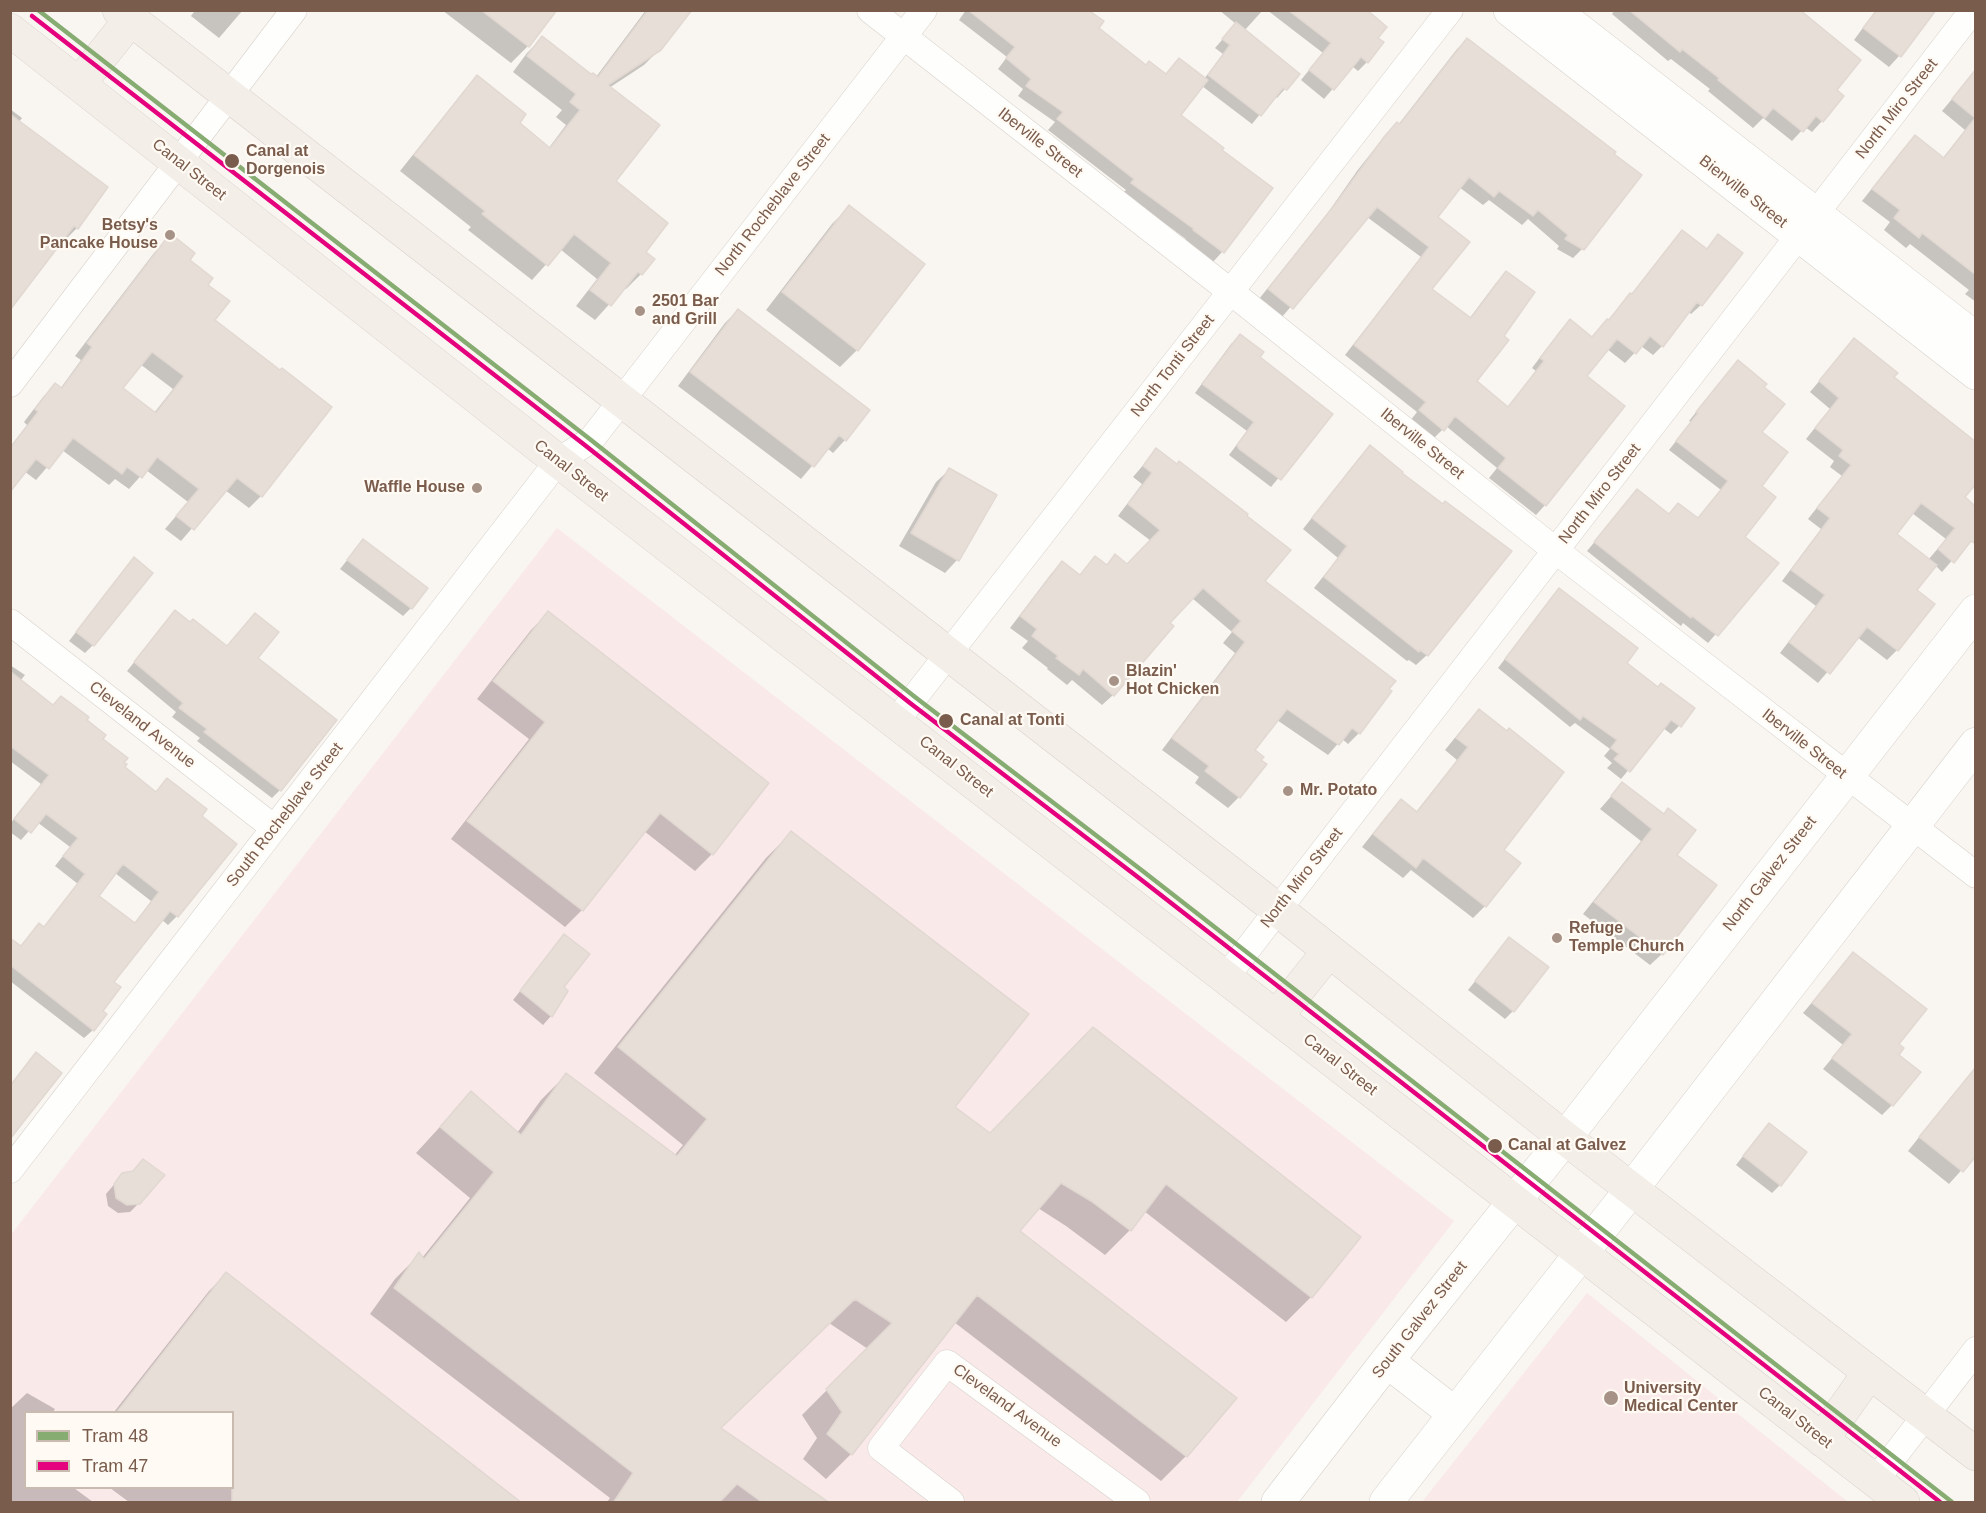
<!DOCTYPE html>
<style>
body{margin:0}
#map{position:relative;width:1986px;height:1513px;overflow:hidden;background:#f9f5f0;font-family:Helvetica,sans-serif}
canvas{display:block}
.frame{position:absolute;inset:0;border:12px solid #7a5c4d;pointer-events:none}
.legend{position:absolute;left:24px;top:1411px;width:210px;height:78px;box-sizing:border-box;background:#fffaf3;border:2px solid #cabbb1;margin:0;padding:8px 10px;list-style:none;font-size:18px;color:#7a5c4d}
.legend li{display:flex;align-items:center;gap:12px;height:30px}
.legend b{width:30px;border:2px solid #cabbb1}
</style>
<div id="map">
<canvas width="1986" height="1513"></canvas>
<div class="frame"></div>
<ul class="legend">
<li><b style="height:8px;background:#86ac72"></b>Tram 48</li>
<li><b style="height:8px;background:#e5007d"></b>Tram 47</li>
</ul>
</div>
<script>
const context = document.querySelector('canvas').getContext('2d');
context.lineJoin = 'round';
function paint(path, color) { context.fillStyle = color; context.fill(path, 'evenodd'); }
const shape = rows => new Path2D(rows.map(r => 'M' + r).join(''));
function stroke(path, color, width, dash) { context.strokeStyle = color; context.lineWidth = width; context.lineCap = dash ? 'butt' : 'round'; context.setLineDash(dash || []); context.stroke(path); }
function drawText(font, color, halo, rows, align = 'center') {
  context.font = font + ' Helvetica,sans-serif'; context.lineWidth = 4.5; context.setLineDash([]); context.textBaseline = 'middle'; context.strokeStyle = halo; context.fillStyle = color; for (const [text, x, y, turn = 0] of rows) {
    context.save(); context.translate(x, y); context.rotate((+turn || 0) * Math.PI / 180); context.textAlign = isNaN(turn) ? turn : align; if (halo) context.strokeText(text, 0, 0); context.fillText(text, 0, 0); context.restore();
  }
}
const medical = shape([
 [557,528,1454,1221,1237,1502,11,1502,10,1236],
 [26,1412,232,1412,232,1488,26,1488],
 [1587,1293,1848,1502,1422,1502]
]);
const shadow = shape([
 [193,10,243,10,219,38,191,16,194,12],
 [442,10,555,10,528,46,511,63],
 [646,10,690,10,660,49,644,65,609,88,614,181,644,252,653,259,641,274,626,289,624,288,595,320,576,306,597,279,560,249,532,280,468,230,471,227,400,171,463,92,478,77,518,123,548,149,566,125,556,117,562,110,513,72,527,53,542,38,591,76,596,77],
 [966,10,1094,10,1091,15,1097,29,1145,67,1165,75,1179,60,1204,79,1223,54,1215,48,1236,24,1219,10,1263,10,1244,31,1298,74,1277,98,1275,96,1252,124,1202,86,1179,116,1220,150,1271,188,1222,252,1213,262,1184,241,1186,239,1123,193,1126,190,1048,130,1055,122,1018,96,1023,89,998,69,1007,57,959,20],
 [1267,10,1365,10,1376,38,1367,62,1358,71,1352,66,1324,99,1301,80,1323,53],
 [1615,10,1798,10,1835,91,1822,121,1812,132,1805,127,1792,141,1763,118,1753,128,1708,91,1710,89,1671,59,1668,61,1612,14],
 [1876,10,1935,10,1899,56,1889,67,1854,40],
 [1467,40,1582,249,1573,258,1557,249,1559,246,1528,219,1522,225,1489,200,1483,205,1459,187,1436,217,1430,289,1469,319,1496,283,1506,273,1502,336,1474,382,1507,408,1536,371,1532,368,1560,331,1570,321,1591,338,1631,295,1673,241,1706,250,1719,236,1701,305,1691,314,1688,311,1662,346,1653,355,1641,346,1625,363,1607,349,1585,376,1545,505,1536,515,1489,478,1497,468,1446,426,1433,439,1410,421,1417,412,1345,355,1421,257,1367,217,1282,317,1259,299,1327,214,1357,171,1387,133,1397,124,1398,125,1457,49],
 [1972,75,1976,78,1976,302,1965,294,1969,290,1910,244,1906,248,1884,230,1890,222,1862,201,1904,148,1915,137,1942,159,1965,130,1942,111],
 [10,109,22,118,19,122,106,188,77,228,60,245,59,243,10,307],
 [849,207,857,350,840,367,766,310,832,224],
 [167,240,188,260,206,285,213,321,261,496,249,508,225,490,181,541,165,529,188,502,146,470,129,489,115,479,109,485,62,450,36,480,24,471,10,490,10,447,27,425,24,422,43,397,55,385,60,389,81,360,75,356,154,253],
 [140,364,173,389,154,413,121,389],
 [738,310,845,440,833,453,827,448,801,479,678,386,725,323],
 [1240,336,1258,358,1331,415,1271,487,1229,455,1247,431,1195,393,1231,344],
 [1854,340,1892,377,1963,498,1976,533,1942,572,1935,565,1915,590,1897,650,1887,660,1857,637,1818,683,1780,653,1816,606,1782,581,1821,529,1808,519,1842,476,1830,467,1834,461,1806,439,1830,409,1810,392],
 [1912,513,1946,539,1928,560,1895,534],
 [1730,370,1762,388,1760,486,1743,537,1777,563,1708,643,1683,623,1681,626,1587,551,1637,491,1669,515,1697,519,1721,490,1669,450,1691,422,1689,421],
 [1370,447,1427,655,1416,665,1409,660,1407,661,1314,588,1338,558,1303,529,1359,458],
 [1156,450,1263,581,1359,733,1348,744,1342,739,1328,755,1277,720,1253,750,1259,760,1265,764,1239,797,1228,808,1195,783,1199,777,1162,750,1235,653,1223,643,1232,632,1192,598,1168,623,1113,695,1102,705,1072,680,1067,685,1047,669,1048,668,1022,648,1028,641,1010,628,1051,574,1062,563,1079,576,1095,558,1106,566,1116,556,1127,566,1151,541,1118,516,1142,484,1133,477],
 [949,470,994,496,957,560,945,573,899,546,936,482],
 [359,545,411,608,403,616,340,569],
 [126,568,93,645,85,653,69,641],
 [1559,590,1624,664,1657,689,1679,726,1671,734,1663,728,1621,779,1607,768,1612,763,1604,756,1610,749,1575,723,1570,727,1498,668,1551,598],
 [175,612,226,648,256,658,280,790,272,798,197,741,200,738,172,717,176,712,127,671],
 [548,613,712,854,695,871,644,831,582,910,565,927,451,839,529,739,477,699,531,630],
 [10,665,25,675,20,681,52,706,84,720,122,763,123,767,155,793,167,780,200,816,177,916,168,925,162,920,112,982,93,1030,84,1038,10,981,10,940,20,947,39,925,43,928,78,884,55,866,70,847,37,822,21,840,10,832,10,824,41,784,10,761],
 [115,873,151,901,134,924,97,896],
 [1479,711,1502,850,1519,863,1485,906,1473,918,1411,870,1403,878,1362,847,1389,813,1401,801,1416,812,1457,760,1445,750,1467,723],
 [1622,784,1675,855,1662,954,1650,965,1583,914,1641,841,1600,809],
 [791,833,953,1108,990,1134,1094,1029,1311,1297,1286,1322,1144,1211,1130,1230,1105,1255,1066,1226,1038,1208,1018,1231,1235,1398,1186,1456,1161,1481,954,1322,851,1454,826,1479,803,1459,817,1438,802,1415,868,1349,829,1323,719,1428,827,1502,607,1502,610,1498,370,1314,395,1279,419,1255,422,1258,470,1198,416,1153,471,1093,517,1133,541,1100,566,1075,674,1156,683,1145,594,1073,766,858],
 [564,936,562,988,566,991,551,1016,543,1025,513,1000],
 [1509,939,1513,1011,1505,1019,1468,990],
 [1853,954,1897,1044,1892,1105,1882,1115,1823,1069,1843,1045,1803,1013],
 [1965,1083,1976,1154,1949,1184,1908,1151,1952,1096],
 [1761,1133,1780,1185,1772,1193,1736,1165],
 [123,1174,139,1203,130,1212,118,1213,108,1206,106,1194],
 [226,1274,520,1502,129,1502,110,1488,232,1488,232,1412,114,1412,209,1291],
 [27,1393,55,1409,53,1412,26,1412,26,1488,74,1488,93,1502,10,1502,10,1409]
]);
const building = shape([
 [481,10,557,10,529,47,481,10],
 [648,10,692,10,661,50,608,85,660,125,616,181,668,223,646,252,655,259,642,275,638,272,611,306,590,290,611,263,574,234,548,266,482,214,485,211,414,155,477,75,526,114,520,123,550,148,580,110,570,102,576,94,527,56,542,36,591,74,593,73,598,77,648,10],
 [968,10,1088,10,1104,21,1099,28,1146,65,1149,61,1166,74,1179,58,1208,80,1181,115,1224,148,1222,150,1273,188,1224,253,1193,230,1194,229,1131,183,1134,179,1057,119,1063,112,1026,86,1031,79,1006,58,1015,47,968,10],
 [1288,10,1367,10,1387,27,1378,38,1384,42,1368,63,1361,57,1334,90,1309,70,1331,43,1288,10],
 [1629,10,1800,10,1861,60,1837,90,1844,96,1823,122,1816,116,1803,132,1773,108,1765,118,1718,80,1719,78,1682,49,1680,52,1629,10],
 [1877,10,1936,10,1901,57,1863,28,1877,10],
 [1236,22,1300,74,1287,90,1283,88,1261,116,1208,75,1230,45,1222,39,1236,22],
 [1467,38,1616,152,1614,154,1642,175,1584,250,1565,239,1568,235,1538,210,1533,216,1499,191,1494,197,1469,177,1438,217,1470,242,1432,289,1471,318,1506,271,1535,292,1504,336,1509,340,1477,381,1508,407,1544,361,1540,358,1570,319,1592,337,1607,319,1609,320,1630,293,1632,294,1682,230,1707,249,1718,234,1743,253,1702,306,1697,302,1663,347,1650,336,1636,354,1617,339,1587,376,1625,406,1546,506,1498,468,1506,458,1455,416,1444,431,1419,410,1426,402,1354,345,1429,247,1377,207,1293,309,1268,289,1336,203,1384,137,1397,122,1400,124,1467,38],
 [1976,69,1976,275,1922,233,1919,238,1894,218,1900,210,1872,189,1915,135,1944,158,1975,118,1952,99,1976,69],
 [10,114,108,187,78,229,74,226,10,310,10,114],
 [849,205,925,264,858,351,782,292,849,205],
 [175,237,195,253,190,260,213,278,208,285,230,301,215,320,280,370,282,368,332,407,262,497,237,478,194,530,176,516,199,489,157,457,142,478,127,467,122,474,73,438,49,469,36,459,10,492,10,448,38,412,35,409,55,383,62,388,92,347,87,343,166,239,175,237],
 [152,352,184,376,156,413,123,388,152,352],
 [738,309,870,410,846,441,839,435,814,467,690,372,738,309],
 [1240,334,1264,352,1260,357,1333,414,1281,480,1239,449,1237,445,1254,422,1202,384,1240,334],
 [1854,338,1898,373,1894,377,1976,442,1976,484,1965,497,1974,505,1976,503,1976,544,1971,541,1954,563,1938,549,1955,528,1921,503,1897,534,1937,565,1917,590,1935,604,1898,651,1867,627,1830,674,1789,642,1825,595,1791,570,1830,518,1817,508,1851,465,1839,456,1843,450,1815,428,1839,398,1819,381,1854,338],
 [1738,360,1767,384,1764,387,1785,404,1762,432,1788,452,1762,486,1776,497,1745,537,1779,563,1718,636,1692,616,1691,618,1594,542,1637,489,1669,514,1678,503,1698,518,1728,481,1676,441,1698,413,1696,412,1738,360],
 [1370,445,1403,472,1402,473,1443,504,1445,501,1512,551,1428,656,1420,650,1419,652,1324,577,1347,546,1312,518,1370,445],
 [1156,448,1177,464,1179,461,1248,514,1247,516,1291,550,1265,581,1396,681,1389,689,1392,691,1360,734,1352,728,1339,745,1287,709,1255,750,1264,757,1261,760,1267,764,1240,798,1205,771,1209,766,1172,738,1245,642,1232,631,1241,621,1203,588,1170,623,1174,626,1114,696,1083,669,1079,675,1056,658,1058,656,1032,636,1037,629,1020,616,1062,561,1080,575,1095,556,1107,565,1115,554,1127,564,1160,530,1128,504,1152,473,1143,466,1156,448],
 [949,468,997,495,959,561,911,533,949,468],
 [363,539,428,588,412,609,347,560,363,539],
 [134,557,153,573,94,646,76,632,134,557],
 [1559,588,1638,648,1627,663,1658,687,1661,683,1695,708,1681,727,1671,720,1630,772,1614,759,1619,754,1611,748,1617,740,1583,716,1580,720,1505,659,1559,588],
 [175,610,190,622,193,619,227,646,255,613,279,632,258,658,337,720,281,791,204,732,207,729,179,708,183,703,134,662,175,610],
 [548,611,769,783,713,855,660,813,583,911,467,821,545,722,493,681,548,611],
 [10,671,53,705,61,696,89,717,87,720,106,735,103,739,128,758,124,763,127,764,125,767,156,792,167,778,207,809,202,816,237,844,178,917,170,911,114,982,121,987,103,1011,107,1014,94,1031,10,965,10,938,21,946,39,923,44,927,85,874,63,856,78,838,46,814,31,833,14,819,49,775,10,746,10,671],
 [123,864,159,892,135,923,99,896,123,864],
 [1479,709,1507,731,1509,728,1564,772,1504,850,1521,863,1486,907,1423,858,1416,868,1373,834,1401,799,1417,812,1468,747,1456,738,1479,709],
 [1622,782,1664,814,1668,808,1696,830,1677,855,1717,885,1663,955,1594,902,1652,829,1611,796,1622,782],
 [791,831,1029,1014,955,1107,990,1133,1093,1027,1361,1237,1312,1298,1166,1184,1131,1231,1091,1201,1061,1183,1020,1231,1237,1398,1187,1457,977,1295,852,1455,827,1434,842,1412,826,1389,892,1323,855,1299,721,1428,830,1503,763,1503,737,1484,719,1503,613,1503,633,1473,394,1288,419,1252,424,1259,494,1172,440,1127,471,1091,521,1135,566,1073,677,1156,707,1119,618,1047,791,831],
 [564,934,590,954,564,987,568,991,552,1017,520,991,564,934],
 [1509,937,1549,967,1514,1012,1475,981,1509,937],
 [1853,952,1927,1009,1899,1044,1904,1048,1899,1055,1921,1072,1893,1106,1832,1058,1852,1034,1812,1003,1853,952],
 [36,1052,62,1073,10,1139,10,1086,36,1052],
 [1976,1067,1976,1156,1963,1172,1919,1137,1976,1067],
 [1769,1123,1807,1152,1781,1186,1743,1156,1769,1123],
 [143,1159,165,1175,140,1204,127,1205,116,1198,114,1184,122,1173,133,1171,143,1159],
 [226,1272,522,1503,232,1503,232,1413,116,1413,226,1272]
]);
const minor = shape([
 [870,10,1231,292,1555,550,1976,875],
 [10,384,294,10],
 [10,622,274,828],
 [896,721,1450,10],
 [1226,977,1973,10],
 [10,1170,558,461,591,440,924,10],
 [1875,1481,1976,1350],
 [951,1502,881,1448,947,1363,1137,1502]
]);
const tertiary = shape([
 [1510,10,1976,373],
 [1553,10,1976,339],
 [1387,1361,1455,1414],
 [1278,1502,1387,1361,1565,1138,1976,611],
 [1386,1502,1631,1190,1976,744]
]);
const primary = shape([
 [119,10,1278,910,1565,1138,1976,1454],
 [10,30,558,461,1903,1502],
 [79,84,130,20],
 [1277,1016,1329,951],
 [1822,1440,1869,1373]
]);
const tram1 = shape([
 [38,10,591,440,915,697,1144,872,1952,1502]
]);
const tram2 = shape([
 [32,16,586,446,910,703,1139,878,1940,1502]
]);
const markers = [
 [232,161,8,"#7a5c4d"],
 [170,235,6,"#a69286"],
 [640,311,6,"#a69286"],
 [477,488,6,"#a69286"],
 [1114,681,6,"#a69286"],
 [946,721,8,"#7a5c4d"],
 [1288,791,6,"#a69286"],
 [1557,938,6,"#a69286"],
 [1495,1146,8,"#7a5c4d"],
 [1611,1398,8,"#a69286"]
];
const streetNames = [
 ["North Miro Street",1897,109,-52],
 ["Iberville Street",1040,143,38],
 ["Canal Street",189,170,38],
 ["Bienville Street",1743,192,38],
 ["North Rocheblave Street",773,205,-52],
 ["North Tonti Street",1173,366,-52],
 ["Iberville Street",1422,444,39],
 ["Canal Street",571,471,38],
 ["North Miro Street",1600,494,-52],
 ["Cleveland Avenue",142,725,38],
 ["Iberville Street",1804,744,38],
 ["Canal Street",956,767,38],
 ["South Rocheblave Street",285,815,-52],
 ["North Galvez Street",1770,874,-52],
 ["North Miro Street",1302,878,-52],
 ["Canal Street",1340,1065,38],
 ["South Galvez Street",1420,1320,-52],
 ["Cleveland Avenue",1007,1406,36],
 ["Canal Street",1795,1418,38]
];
const stopNames = [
 ["Canal at",246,152],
 ["Dorgenois",246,170],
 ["Canal at Tonti",960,721],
 ["Canal at Galvez",1508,1146]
];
const poiNames = [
 ["Betsy's",158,226,"right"],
 ["Pancake House",158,244,"right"],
 ["2501 Bar",652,302],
 ["and Grill",652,320],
 ["Waffle House",465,488,"right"],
 ["Blazin'",1126,672],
 ["Hot Chicken",1126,690],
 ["Mr. Potato",1300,791],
 ["Refuge",1569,929],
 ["Temple Church",1569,947],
 ["University",1624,1389],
 ["Medical Center",1624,1407]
];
paint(medical, '#fae9e9');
paint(shadow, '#0003');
paint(building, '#e6ded7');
stroke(building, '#e2d8d2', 1.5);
stroke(minor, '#d7d1cb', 27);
stroke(tertiary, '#d7d1cb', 34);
stroke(primary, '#dad1cc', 34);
stroke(minor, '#fefefd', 26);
stroke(tertiary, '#fefefd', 33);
stroke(primary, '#f3eee8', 33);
stroke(tram1, '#86ac72', 4.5);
stroke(tram2, '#e5007d', 4.5);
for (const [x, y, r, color] of markers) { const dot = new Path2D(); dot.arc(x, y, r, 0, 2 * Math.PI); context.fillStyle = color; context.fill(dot); stroke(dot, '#fffaf3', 2); }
drawText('16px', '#7a5c4d', '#fffaf3', streetNames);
drawText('bold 16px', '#7a5c4d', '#fffaf3', stopNames, 'left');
drawText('bold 16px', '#7a5c4d', '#fffaf3', poiNames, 'left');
</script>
